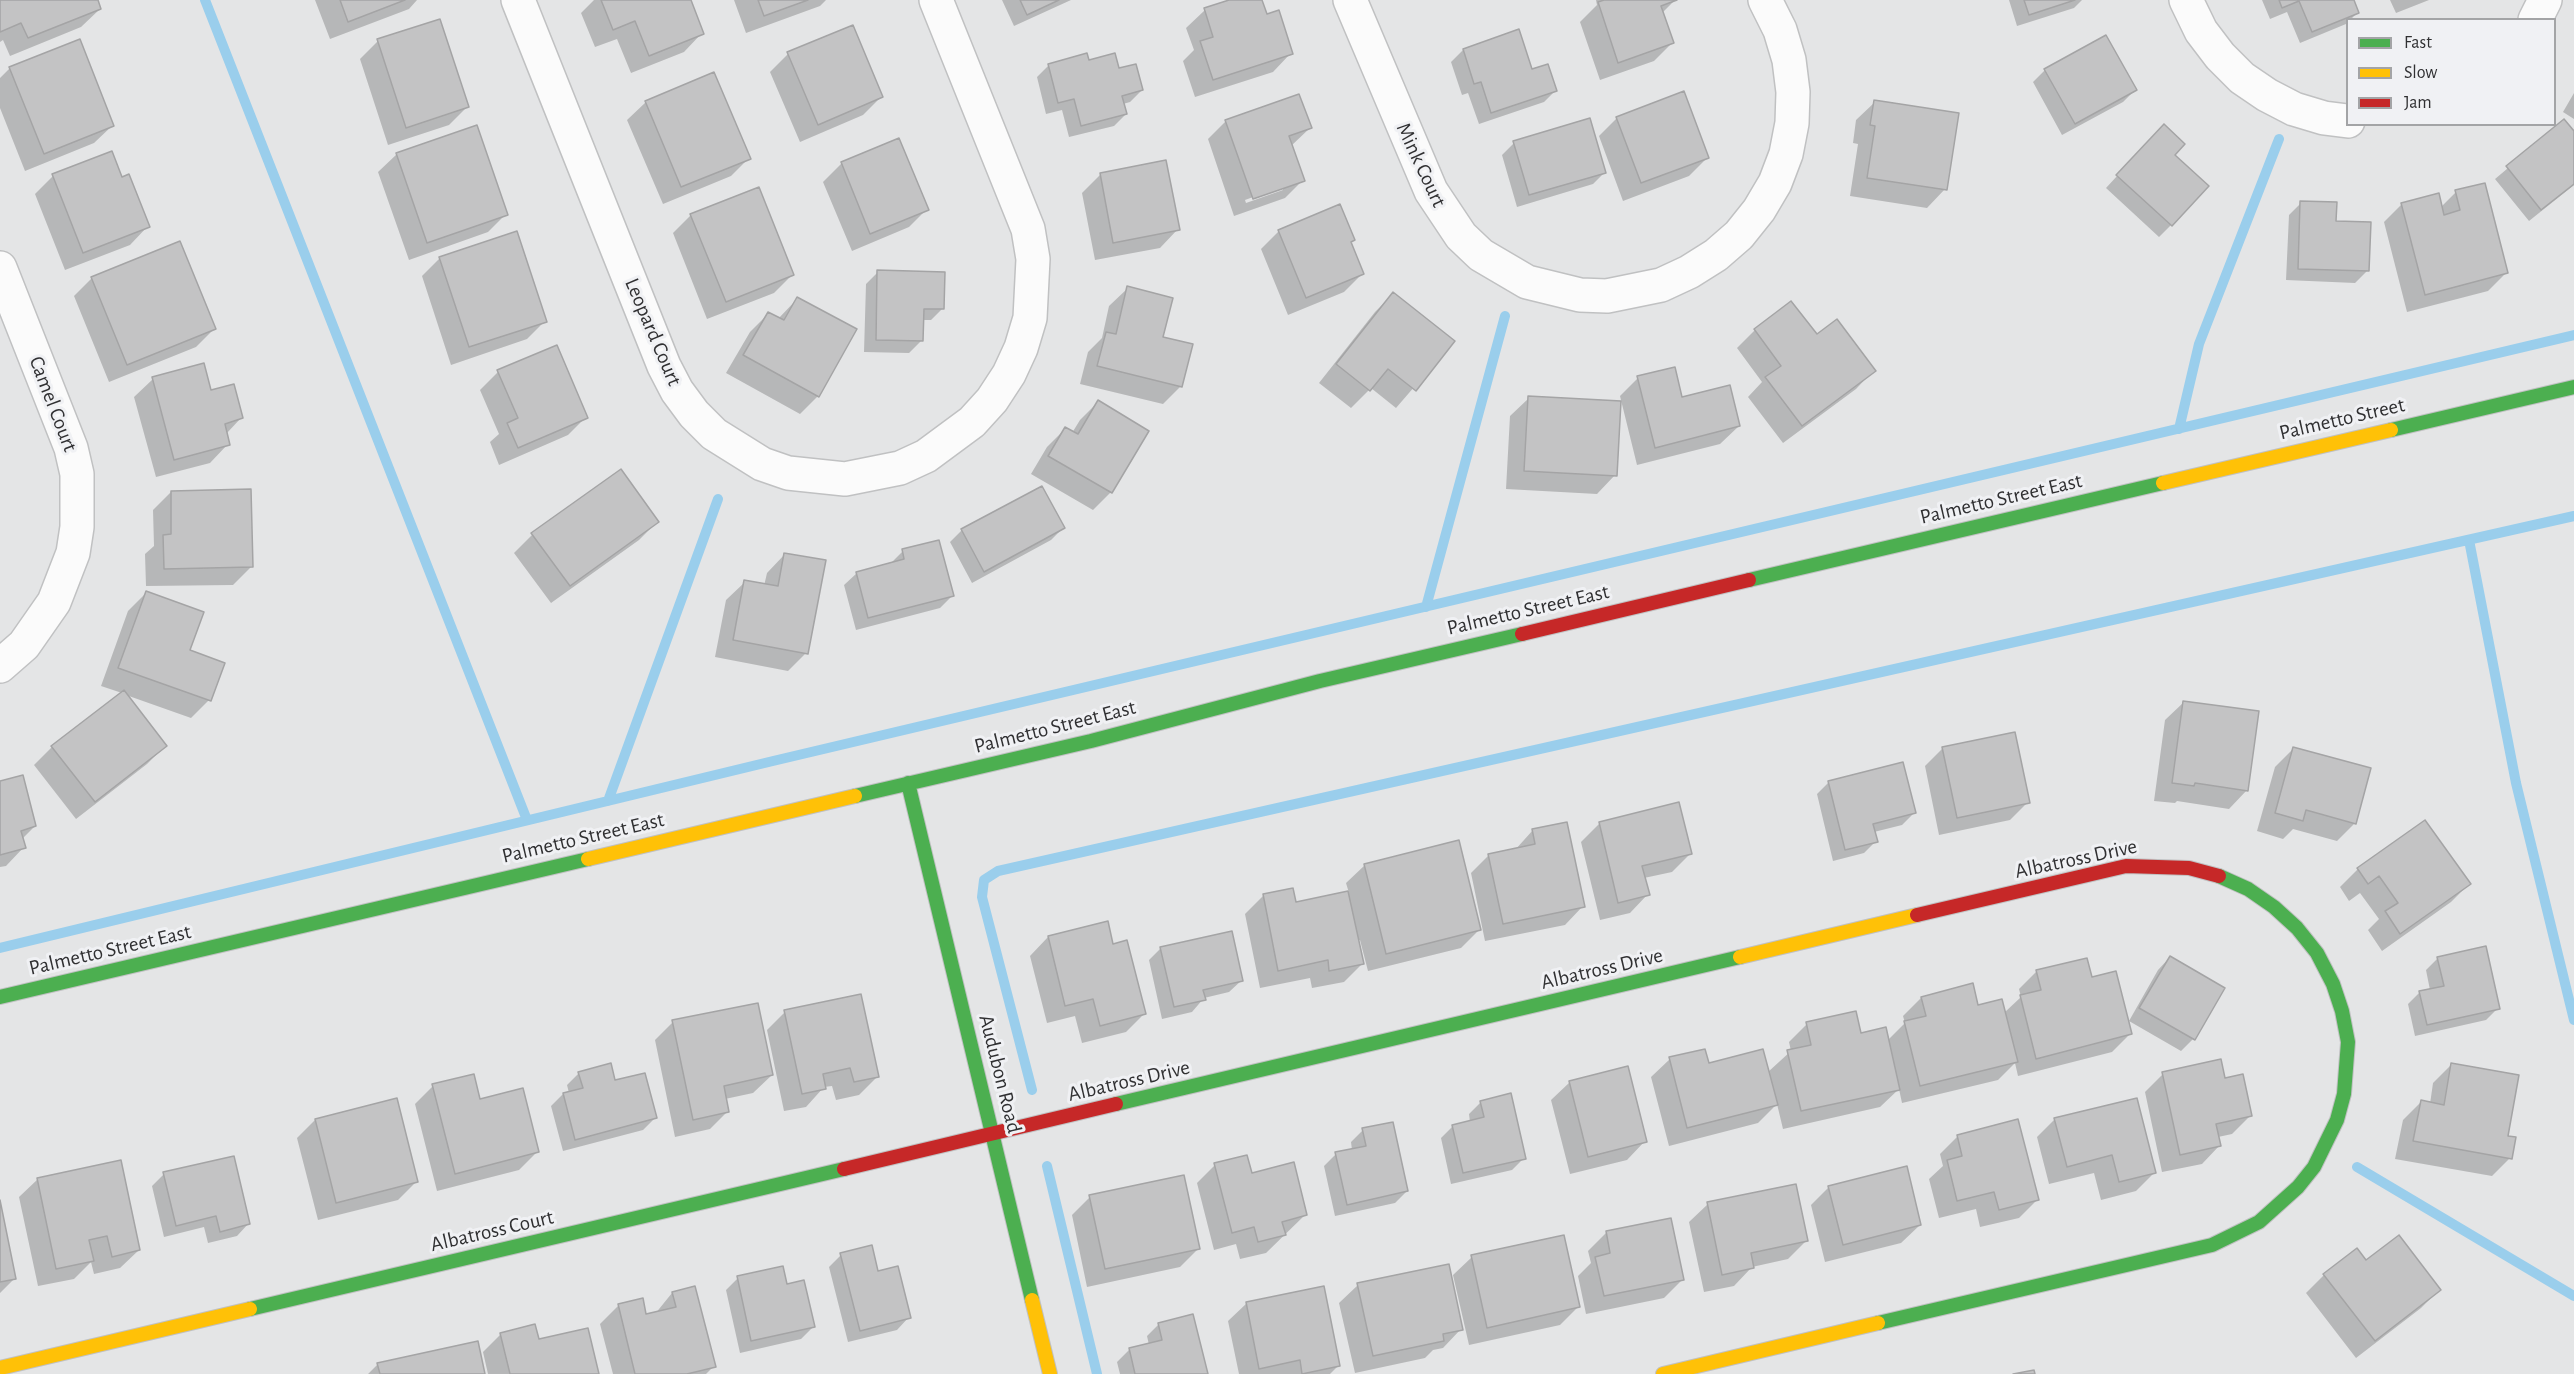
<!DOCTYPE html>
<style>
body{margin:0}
#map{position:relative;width:2574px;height:1374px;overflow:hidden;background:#e4e5e6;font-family:"Alegreya Sans",sans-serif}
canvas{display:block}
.legend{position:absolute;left:2346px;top:18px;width:210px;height:108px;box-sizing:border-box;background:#f0f1f4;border:2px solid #a3a4a6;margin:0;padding:8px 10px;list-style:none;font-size:18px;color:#303032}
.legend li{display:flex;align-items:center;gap:12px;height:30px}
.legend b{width:30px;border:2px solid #a3a4a6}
</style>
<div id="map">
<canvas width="2574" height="1374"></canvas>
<ul class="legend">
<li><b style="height:8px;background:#4caf50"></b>Fast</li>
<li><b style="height:8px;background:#ffc107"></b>Slow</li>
<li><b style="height:8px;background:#c62828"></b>Jam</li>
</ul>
</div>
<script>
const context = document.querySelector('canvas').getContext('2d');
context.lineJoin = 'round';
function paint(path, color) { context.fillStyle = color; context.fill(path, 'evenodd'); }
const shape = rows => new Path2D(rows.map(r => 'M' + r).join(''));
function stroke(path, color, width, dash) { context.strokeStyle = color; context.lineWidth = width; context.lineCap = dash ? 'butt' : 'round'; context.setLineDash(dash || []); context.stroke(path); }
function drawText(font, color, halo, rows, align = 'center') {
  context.font = font + ' "Alegreya Sans",sans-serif'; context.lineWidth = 6; context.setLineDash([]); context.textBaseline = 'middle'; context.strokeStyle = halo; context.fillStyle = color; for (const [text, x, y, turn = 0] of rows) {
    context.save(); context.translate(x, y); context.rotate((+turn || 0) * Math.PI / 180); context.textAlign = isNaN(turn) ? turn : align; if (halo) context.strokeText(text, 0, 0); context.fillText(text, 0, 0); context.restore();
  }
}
const shadow = shape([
 [0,0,96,0,100,9,81,27,10,56,3,40,0,42],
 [315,0,417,0,409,9,330,39],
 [594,0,689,0,702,33,684,52,631,73,617,39,595,47,581,13],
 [734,0,826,0,820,6,746,33],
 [1002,0,1071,0,1014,26],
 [1234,0,1260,0,1266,16,1291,53,1273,72,1195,97,1183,61,1194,50,1186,28,1205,10],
 [1596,0,1675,0,1662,13,1672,43,1654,61,1600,80,1580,22,1597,5],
 [2009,0,2082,0,2074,8,2017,26],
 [2262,0,2353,0,2358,12,2346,24,2300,43,2287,12,2270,19],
 [2390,0,2429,0,2396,13],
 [378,41,467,107,449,125,388,145,360,59],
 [1463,50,1531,71,1556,90,1544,102,1479,124,1468,93,1462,95,1451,62],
 [788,54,881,97,863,115,800,142,770,72],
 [1088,62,1118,70,1142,90,1130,102,1123,104,1126,114,1114,126,1069,137,1062,110,1046,114,1037,77,1049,65],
 [10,68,113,125,94,143,25,171,0,108,0,78],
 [2045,70,2135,90,2123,102,2062,135,2033,82],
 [2574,93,2574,119,2563,112],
 [646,102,749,158,731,176,663,204,627,120],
 [1875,102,1945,189,1927,208,1850,196,1858,144,1853,143,1856,120],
 [1617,118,1707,158,1689,176,1623,201,1599,136],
 [1226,121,1310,128,1291,146,1303,180,1285,198,1234,216,1208,139],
 [1283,186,1283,190,1246,203,1245,200],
 [2564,121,2574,133,2574,185,2529,221,2495,179],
 [2152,138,2173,155,2171,225,2159,237,2106,188],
 [899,140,927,209,909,227,852,251,823,182,841,164],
 [1514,143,1605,172,1593,184,1517,207,1502,155],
 [397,154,506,214,488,232,409,260,378,172],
 [1165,162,1178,229,1160,248,1095,260,1082,193,1100,175],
 [53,176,121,178,148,226,130,245,65,270,35,194],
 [2456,192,2506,273,2488,291,2407,312,2384,222,2402,204,2441,207],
 [2301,203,2335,223,2367,271,2355,283,2286,280,2289,215],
 [691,215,792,275,774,293,707,319,673,233],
 [1279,231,1350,243,1362,274,1344,292,1288,315,1261,249],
 [440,258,545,321,527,339,451,365,422,276],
 [878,272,943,308,931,320,922,320,921,341,909,353,864,352,866,284],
 [92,278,214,329,196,347,109,382,74,296],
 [1128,288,1161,338,1181,386,1163,404,1080,384,1088,352,1102,338,1109,306],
 [1393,294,1453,342,1396,408,1371,388,1351,408,1319,383,1375,312],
 [798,298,818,396,800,414,726,373,750,332,768,314,778,319],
 [1791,303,1816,336,1874,370,1856,389,1783,443,1748,397,1762,382,1737,348,1755,330],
 [498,372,586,417,568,435,499,465,490,442,499,434,480,390],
 [1638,378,1739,426,1720,444,1637,465,1620,396],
 [153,379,210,392,241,418,226,434,228,444,210,463,156,477,134,397],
 [1529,398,1615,475,1597,494,1506,489,1510,416],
 [1098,402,1111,492,1093,510,1031,474,1047,447,1065,429,1072,433,1080,420],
 [171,492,251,567,233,585,146,586,145,554,154,546,153,510],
 [657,522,639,540,551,603,514,553,532,535],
 [1063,528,1051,540,972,583,950,542,962,530],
 [903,551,952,596,940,608,856,630,844,585,857,573,891,563],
 [785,554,806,653,788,671,715,657,726,600,745,582,764,586,767,573],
 [146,593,188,651,209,700,191,718,126,695,165,746,147,764,76,819,34,765,52,747,122,693,101,686,128,611],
 [2184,702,2247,790,2229,809,2177,801,2175,803,2154,801,2165,720],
 [1943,748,2028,802,2010,820,1939,835,1925,766],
 [2293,749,2355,823,2337,841,2293,829,2283,839,2257,831,2275,767],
 [1829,782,1914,813,1902,825,1874,832,1876,841,1864,853,1833,861,1817,794],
 [0,783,35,826,22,839,24,847,6,866,0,867],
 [2424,822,2469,884,2451,902,2382,951,2368,930,2379,919,2360,893,2349,901,2340,887,2358,869],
 [1600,823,1691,853,1672,872,1644,878,1648,894,1630,913,1600,920,1581,842],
 [1533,830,1583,906,1565,925,1485,941,1471,873,1489,855,1515,850],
 [1365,865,1479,930,1461,948,1368,971,1360,940,1357,941,1362,964,1344,982,1312,988,1310,978,1260,988,1245,914,1263,896,1291,890,1295,903,1349,893,1346,883],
 [1048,937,1112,945,1144,1014,1126,1032,1082,1043,1075,1016,1047,1023,1030,956],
 [1161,948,1242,980,1229,992,1204,998,1192,1012,1162,1019,1149,960],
 [2170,957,2193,1039,2181,1051,2129,1021,2158,970],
 [2438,958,2498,1008,2486,1020,2415,1036,2408,1004,2420,992,2430,990,2426,970],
 [2037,971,2091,979,2130,1034,2112,1052,2018,1076,2015,1063,1998,1080,1902,1103,1899,1089,1880,1107,1783,1129,1777,1104,1758,1123,1669,1146,1651,1077,1670,1059,1768,1072,1791,1051,1789,1042,1807,1024,1888,1040,1905,1023,1903,1016,1921,998,2004,1013,2021,997,2019,989],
 [785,1012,877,1077,859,1095,836,1100,832,1086,824,1087,806,1107,784,1111,767,1030],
 [673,1022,772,1075,753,1093,725,1099,728,1111,710,1129,675,1137,655,1040],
 [2451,1065,2506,1137,2510,1158,2492,1176,2395,1159,2403,1120,2421,1102,2430,1104,2433,1083],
 [579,1073,614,1082,655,1118,643,1130,563,1151,551,1106,563,1094,569,1093,567,1085],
 [2163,1074,2224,1080,2250,1116,2232,1134,2218,1137,2220,1145,2202,1164,2162,1172,2145,1092],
 [1570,1082,1645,1141,1627,1160,1570,1174,1551,1100],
 [433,1086,479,1101,537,1152,519,1170,437,1191,415,1104],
 [1481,1102,1524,1158,1512,1170,1451,1184,1441,1138,1453,1126,1470,1122,1469,1114],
 [2055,1119,2154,1173,2136,1191,2101,1200,2094,1173,2049,1184,2037,1137],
 [315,1120,416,1182,398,1200,318,1220,297,1138],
 [1363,1130,1407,1191,1395,1203,1335,1216,1324,1166,1336,1154,1352,1150,1351,1142],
 [1958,1136,2037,1200,2019,1218,1980,1227,1976,1209,1939,1218,1929,1179,1943,1166,1940,1154],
 [1215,1165,1250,1175,1305,1215,1266,1253,1240,1259,1236,1244,1214,1250,1197,1183],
 [164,1174,249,1223,237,1236,208,1243,204,1227,164,1237,152,1186],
 [38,1179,139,1250,120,1268,94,1274,91,1262,74,1279,38,1286,19,1197],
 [1829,1187,1920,1225,1901,1243,1825,1262,1811,1205],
 [1090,1197,1198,1249,1180,1267,1087,1287,1072,1215],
 [1708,1204,1806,1241,1788,1259,1752,1267,1734,1286,1704,1292,1689,1222],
 [0,1207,14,1279,0,1293],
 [1606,1233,1683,1279,1664,1298,1586,1314,1578,1276,1591,1263,1588,1251],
 [841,1255,877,1273,909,1317,897,1330,848,1342,829,1267],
 [1472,1257,1578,1307,1560,1325,1469,1345,1453,1275],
 [2366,1262,2439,1290,2421,1308,2356,1358,2306,1293,2324,1275],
 [738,1278,786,1286,813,1327,801,1339,740,1353,726,1290],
 [1358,1285,1461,1329,1443,1348,1433,1350,1425,1358,1355,1373,1339,1303],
 [672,1293,714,1366,706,1374,613,1374,600,1324,619,1305,645,1316,655,1314],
 [1247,1303,1338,1366,1330,1374,1239,1374,1228,1321],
 [1159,1324,1206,1374,1120,1374,1117,1362,1129,1350,1149,1345,1147,1336],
 [501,1334,538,1341,597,1374,488,1374,483,1352],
 [378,1364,484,1374,368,1374]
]);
const stream = shape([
 [205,0,527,820],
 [2179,429,2199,344,2279,139],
 [2469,540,2516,783,2574,1020],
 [1426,607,1505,316],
 [608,801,718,499],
 [0,948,773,761,2574,335],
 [1032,1090,982,897,984,880,998,871,2574,516],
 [1047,1166,1097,1374],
 [2357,1167,2574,1296]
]);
const building = shape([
 [0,0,98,0,101,9,28,38,21,23,0,32,0,0],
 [340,0,405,0,348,22,340,0],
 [601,0,691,0,704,34,649,56,635,21,613,30,601,0],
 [758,0,808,0,764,16,758,0],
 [1020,0,1059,0,1027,15,1020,0],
 [1229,0,1262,0,1267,14,1279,10,1293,54,1213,80,1200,41,1213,37,1204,8,1229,0],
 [1604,0,1677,0,1661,6,1674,43,1618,63,1598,2,1604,0],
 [2024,0,2075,0,2029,15,2024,0],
 [2279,0,2354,0,2359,13,2312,32,2299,1,2282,8,2279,0],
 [440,19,469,107,406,128,377,39,440,19],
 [853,25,883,97,818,125,787,52,853,25],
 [1519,29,1532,69,1548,64,1557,91,1491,113,1481,82,1474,84,1463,49,1519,29],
 [2106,35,2137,90,2075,124,2044,69,2106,35],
 [80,39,114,126,44,154,9,67,80,39],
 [1087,53,1089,60,1115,53,1119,68,1136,64,1143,90,1122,96,1127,114,1081,126,1074,99,1058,103,1048,64,1087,53],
 [714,72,751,159,681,187,645,101,714,72],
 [1684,91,1709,158,1641,183,1616,117,1684,91],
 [1299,94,1312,128,1289,136,1305,181,1253,199,1225,120,1299,94],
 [1874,100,1959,113,1947,190,1867,178,1875,126,1870,125,1874,100],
 [1590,118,1606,173,1529,195,1513,141,1590,118],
 [2564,119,2574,131,2574,184,2541,210,2506,166,2564,119],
 [2164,124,2185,144,2175,155,2209,186,2172,226,2116,175,2164,124],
 [477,125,508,215,427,243,396,153,477,125],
 [899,138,929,210,870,234,841,162,899,138],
 [112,151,122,177,129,174,150,227,83,253,52,174,112,151],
 [1166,160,1180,230,1113,243,1100,173,1166,160],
 [2485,183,2508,273,2425,295,2401,203,2439,193,2444,215,2460,210,2455,190,2485,183],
 [759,187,794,275,726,302,690,214,759,187],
 [2300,201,2337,202,2336,221,2371,222,2369,271,2298,269,2300,201],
 [1340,204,1355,240,1351,242,1364,274,1306,298,1278,230,1340,204],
 [517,231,547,322,469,347,439,257,517,231],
 [180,241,216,329,127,365,91,277,180,241],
 [877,270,945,272,944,309,924,309,923,341,876,340,877,270],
 [1127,286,1173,298,1163,337,1193,344,1182,387,1097,366,1106,332,1116,334,1127,286],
 [1393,292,1455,341,1416,391,1388,369,1370,391,1336,364,1393,292],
 [797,297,857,329,819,397,743,355,768,312,784,320,797,297],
 [1791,301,1817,334,1837,319,1876,371,1802,426,1765,377,1781,366,1754,329,1791,301],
 [557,345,588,418,518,448,507,423,518,418,497,370,557,345],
 [204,363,211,390,234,384,243,418,225,424,230,445,174,460,152,377,204,363],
 [1675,367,1682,397,1730,385,1740,426,1655,448,1637,376,1675,367],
 [1528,396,1621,401,1617,476,1524,471,1528,396],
 [1098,400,1149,431,1112,493,1048,456,1065,427,1078,434,1098,400],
 [621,469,659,522,570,586,531,533,621,469],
 [1042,486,1065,528,984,572,961,529,1042,486],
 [251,489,253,567,164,569,163,535,171,534,171,491,251,489],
 [939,540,954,596,868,618,856,572,904,559,902,549,939,540],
 [784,553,826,560,808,654,733,640,744,580,778,586,784,553],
 [146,591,204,612,190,650,225,663,211,701,118,668,146,591],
 [124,690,167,746,95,802,51,746,124,690],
 [2183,701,2259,711,2248,791,2195,783,2194,786,2172,783,2183,701],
 [2015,732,2030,803,1957,818,1942,747,2015,732],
 [2293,747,2371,768,2356,824,2306,810,2303,821,2275,813,2293,747],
 [1903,762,1916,813,1873,824,1878,842,1845,850,1828,781,1903,762],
 [23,775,36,826,21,831,26,848,0,855,0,781,23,775],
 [1679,802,1692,854,1642,866,1650,895,1618,903,1599,822,1679,802],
 [2425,820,2471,884,2400,934,2385,911,2398,903,2379,876,2368,884,2357,868,2425,820],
 [1567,822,1585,907,1503,924,1488,854,1535,844,1532,829,1567,822],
 [1459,840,1481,930,1386,954,1364,864,1459,840],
 [1293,888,1296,902,1348,891,1364,964,1329,971,1328,960,1278,971,1263,894,1293,888],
 [1108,921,1113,944,1127,940,1146,1014,1100,1026,1093,999,1065,1006,1048,936,1108,921],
 [1232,931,1243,981,1203,990,1206,1000,1174,1007,1160,947,1232,931],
 [2486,946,2500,1009,2427,1025,2419,991,2444,986,2437,957,2486,946],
 [2170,956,2225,988,2195,1040,2139,1008,2170,956],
 [2087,958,2092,977,2116,971,2132,1034,2036,1059,2020,995,2041,990,2036,970,2087,958],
 [1973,983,1978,1005,2002,999,2018,1062,1920,1086,1904,1021,1926,1016,1921,997,1973,983],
 [861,994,879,1077,854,1082,850,1068,823,1074,826,1089,802,1094,784,1010,861,994],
 [758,1003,773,1075,724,1086,729,1112,693,1120,672,1020,758,1003],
 [1856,1011,1861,1033,1886,1027,1900,1090,1801,1111,1787,1050,1811,1045,1806,1022,1856,1011],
 [1705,1049,1709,1063,1763,1049,1778,1105,1687,1128,1669,1057,1705,1049],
 [2221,1059,2225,1078,2243,1074,2252,1116,2216,1124,2221,1146,2180,1155,2162,1072,2221,1059],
 [611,1063,615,1080,645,1073,657,1118,575,1140,563,1093,583,1088,578,1072,611,1063],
 [2451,1063,2519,1075,2508,1136,2516,1137,2512,1159,2413,1141,2421,1100,2444,1105,2451,1063],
 [1628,1066,1647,1142,1588,1157,1569,1081,1628,1066],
 [474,1074,480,1099,523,1088,539,1152,455,1174,432,1084,474,1074],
 [1511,1093,1526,1159,1463,1173,1452,1125,1484,1117,1480,1101,1511,1093],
 [397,1098,418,1182,336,1203,315,1119,397,1098],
 [2137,1098,2156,1173,2119,1182,2112,1155,2067,1167,2054,1118,2137,1098],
 [2018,1119,2039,1200,1999,1210,1994,1192,1957,1201,1947,1160,1962,1156,1957,1135,2018,1119],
 [1393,1122,1408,1191,1347,1205,1335,1152,1366,1146,1362,1128,1393,1122],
 [1247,1155,1252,1173,1294,1162,1307,1215,1282,1222,1286,1235,1258,1242,1254,1227,1232,1233,1214,1163,1247,1155],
 [234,1156,250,1224,220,1232,216,1216,176,1226,163,1172,234,1156],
 [121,1160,140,1250,112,1257,107,1236,89,1240,94,1261,56,1269,37,1178,121,1160],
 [1907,1166,1921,1225,1843,1245,1828,1186,1907,1166],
 [1184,1175,1200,1249,1105,1269,1089,1195,1184,1175],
 [1796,1184,1808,1241,1751,1253,1754,1268,1722,1275,1707,1202,1796,1184],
 [0,1200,16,1279,0,1282,0,1200],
 [1671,1218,1684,1280,1604,1296,1595,1257,1610,1253,1606,1231,1671,1218],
 [1564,1235,1580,1307,1487,1328,1471,1255,1564,1235],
 [2399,1235,2441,1290,2375,1341,2323,1274,2357,1248,2366,1260,2399,1235],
 [872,1245,878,1271,898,1266,911,1318,860,1331,840,1253,872,1245],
 [1449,1264,1463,1330,1443,1334,1444,1341,1373,1356,1357,1283,1449,1264],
 [783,1266,787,1284,804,1280,815,1327,751,1341,737,1276,783,1266],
 [695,1286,716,1367,687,1374,635,1374,618,1304,643,1298,646,1314,676,1307,672,1292,695,1286],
 [1324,1286,1340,1366,1302,1374,1300,1360,1259,1369,1246,1302,1324,1286],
 [1193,1314,1208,1374,1135,1374,1129,1348,1162,1340,1158,1323,1193,1314],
 [535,1324,539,1339,588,1328,599,1374,510,1374,500,1333,535,1324],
 [478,1341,485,1374,380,1374,377,1363,478,1341],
 [2034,1370,2035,1374,2013,1374,2034,1370]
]);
const street = shape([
 [518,0,664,366,677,391,694,414,714,434,762,464,788,473,845,479,900,468,926,456,972,422,992,400,1009,374,1021,348,1030,318,1033,259,1028,229,936,0],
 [1350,0,1431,191,1461,236,1481,255,1527,282,1580,295,1607,296,1661,285,1689,272,1716,255,1739,235,1759,210,1775,183,1786,154,1792,123,1793,92,1789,60,1780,30,1765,0],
 [2186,0,2201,31,2220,56,2242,78,2267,95,2294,109,2324,118,2348,121],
 [2535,20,2545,0],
 [0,268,71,448,77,474,77,527,73,553,54,602,24,645,0,666]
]);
const fast = shape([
 [2391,430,2574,387],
 [1749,580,2163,483],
 [908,783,1032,1300],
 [855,796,1091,741,1320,681,1522,634],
 [0,997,588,859],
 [1116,1104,1740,957],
 [250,1309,844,1169],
 [1878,1323,2212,1245,2259,1222,2298,1187,2314,1167,2337,1120,2344,1094,2348,1042,2342,1011,2333,984,2317,953,2297,928,2274,907,2248,889,2219,876]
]);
const slow = shape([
 [2163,483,2391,430],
 [588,859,855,796],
 [1740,957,1917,915],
 [1032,1300,1050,1374],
 [0,1368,250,1309],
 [1663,1374,1878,1323]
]);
const jam = shape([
 [1522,634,1749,580],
 [1917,915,2126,866,2189,868,2219,876],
 [844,1169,1116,1104]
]);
const streetNames = [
 ["Mink Court",1421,165,65],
 ["Leopard Court",653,332,67],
 ["Camel Court",53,404,69],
 ["Palmetto Street",2342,419,-13],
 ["Palmetto Street East",2001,499,-13],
 ["Palmetto Street East",1528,610,-13],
 ["Palmetto Street East",1055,727,-14],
 ["Palmetto Street East",583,838,-13],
 ["Albatross Drive",2076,859,-12],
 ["Palmetto Street East",110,950,-13],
 ["Albatross Drive",1602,969,-13],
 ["Audubon Road",1000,1074,76],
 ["Albatross Drive",1129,1081,-13],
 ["Albatross Court",492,1231,-13]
];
paint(shadow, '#0003');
stroke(stream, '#9aceec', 10);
paint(building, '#c3c3c4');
stroke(building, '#a4a4a5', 1.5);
stroke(street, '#c0c1c2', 36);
stroke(fast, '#c0c1c2', 16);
stroke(slow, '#c0c1c2', 16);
stroke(jam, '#c0c1c2', 16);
stroke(street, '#fbfbfb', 33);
stroke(fast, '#4caf50', 14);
stroke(slow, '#ffc107', 14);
stroke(jam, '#c62828', 14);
drawText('21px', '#303032', '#f0f1f4', streetNames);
</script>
